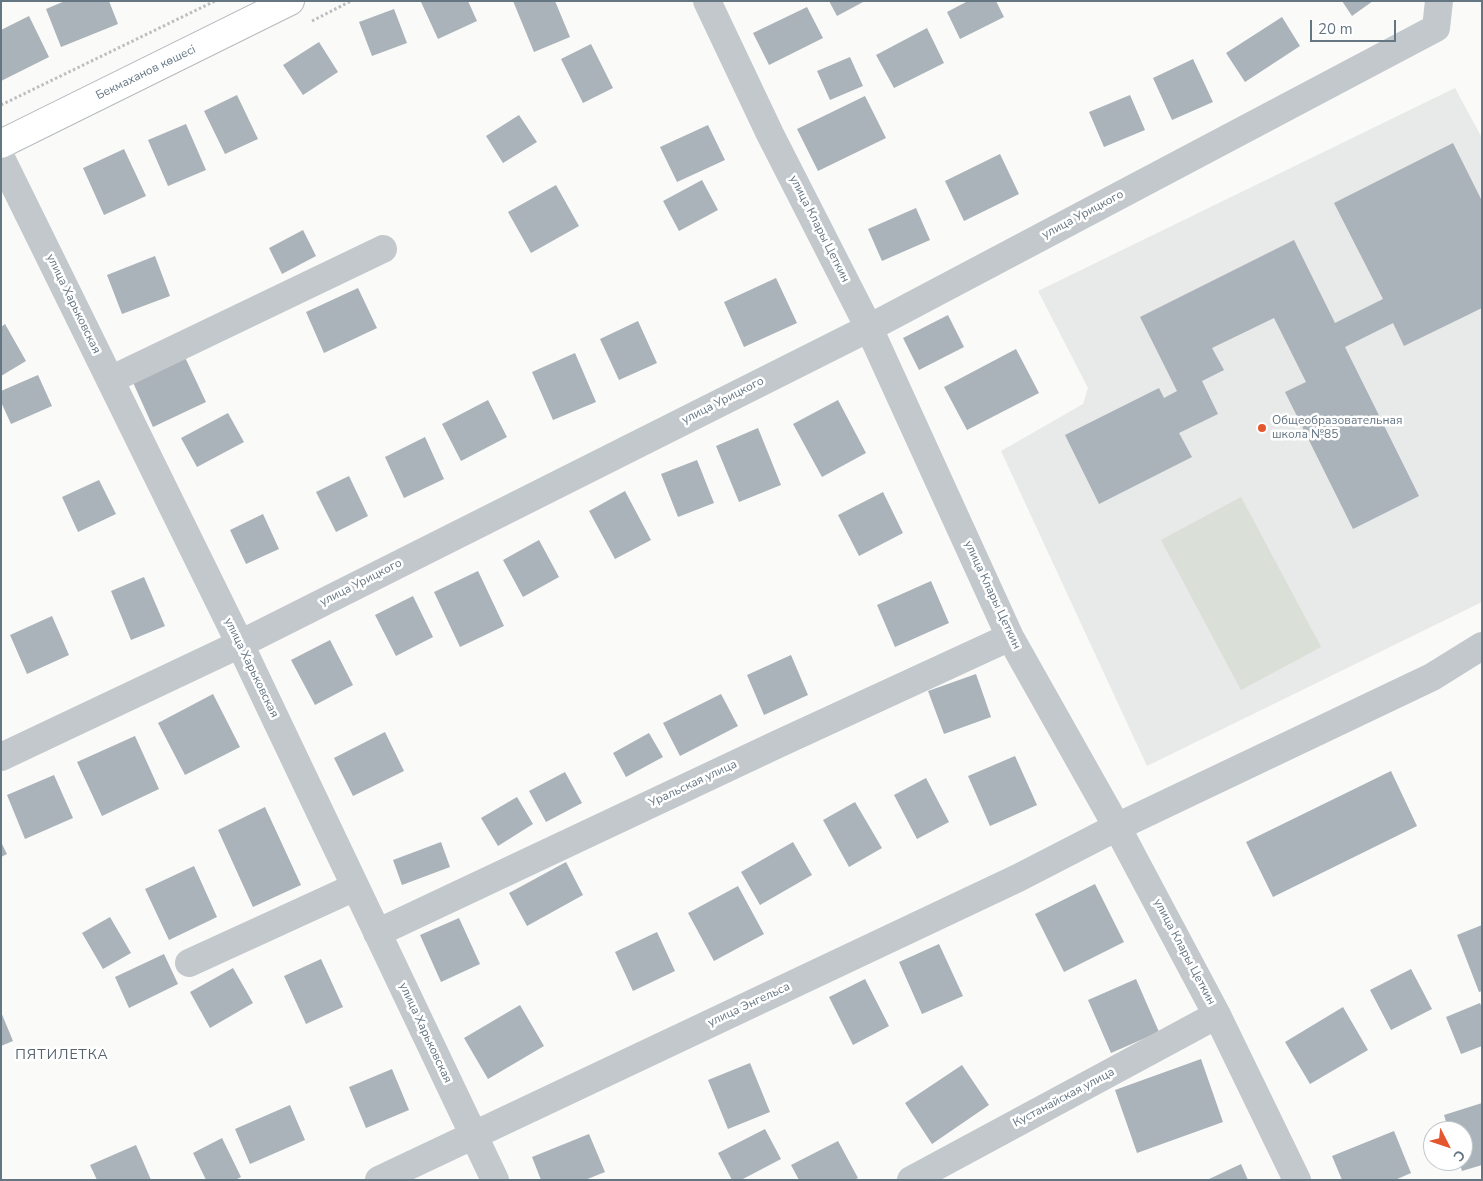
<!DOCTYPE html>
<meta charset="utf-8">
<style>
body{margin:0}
#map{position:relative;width:1483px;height:1181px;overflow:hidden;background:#fafaf8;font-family:"Nunito Sans",sans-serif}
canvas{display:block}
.frame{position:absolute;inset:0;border:2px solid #657683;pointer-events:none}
.north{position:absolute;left:1423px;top:1121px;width:50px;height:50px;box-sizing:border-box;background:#fff;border:1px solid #c1c8cd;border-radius:50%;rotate:131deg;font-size:14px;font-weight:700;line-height:20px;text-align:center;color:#657683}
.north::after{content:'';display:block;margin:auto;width:18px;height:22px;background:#e4572e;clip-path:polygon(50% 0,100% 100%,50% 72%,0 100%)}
.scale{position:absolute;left:1310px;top:20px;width:86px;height:22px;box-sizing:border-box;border:2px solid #657683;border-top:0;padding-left:6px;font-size:15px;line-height:18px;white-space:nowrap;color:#657683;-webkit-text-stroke:4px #fff;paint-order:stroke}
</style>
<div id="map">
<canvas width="1483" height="1181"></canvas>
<div class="frame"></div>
<div class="north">С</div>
<div class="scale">20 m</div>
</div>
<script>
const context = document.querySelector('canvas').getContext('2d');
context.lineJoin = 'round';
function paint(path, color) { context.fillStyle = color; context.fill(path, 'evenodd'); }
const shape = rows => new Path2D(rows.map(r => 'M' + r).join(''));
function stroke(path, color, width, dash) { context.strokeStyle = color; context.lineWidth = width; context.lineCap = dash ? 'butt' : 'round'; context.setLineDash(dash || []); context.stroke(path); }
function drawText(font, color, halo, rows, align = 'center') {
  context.font = font + ' "Nunito Sans",sans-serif'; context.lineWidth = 5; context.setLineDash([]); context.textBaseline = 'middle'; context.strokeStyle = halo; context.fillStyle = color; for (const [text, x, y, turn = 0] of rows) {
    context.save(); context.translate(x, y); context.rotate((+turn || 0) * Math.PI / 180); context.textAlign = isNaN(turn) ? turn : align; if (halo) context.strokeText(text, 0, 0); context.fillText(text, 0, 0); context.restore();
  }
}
const built = shape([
 [1455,88,1482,138,1482,602,1147,766,1001,451,1083,404,1088,388,1038,291]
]);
const green = shape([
 [1241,497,1321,647,1241,690,1161,540]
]);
const building = shape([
 [65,1,109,1,118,24,61,47,46,9],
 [468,1,477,21,438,39,421,2],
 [513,1,555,1,570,37,534,52],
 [829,1,865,1,837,16],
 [968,1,996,1,1004,17,960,39,947,12],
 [1342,1,1373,1,1352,16],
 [807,7,823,38,769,65,753,33],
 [394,9,407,43,372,56,359,22],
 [29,16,49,57,1,81,1,30],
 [1282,17,1300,46,1245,82,1226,53],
 [927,28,944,63,894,88,876,55],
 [319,42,338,72,303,95,283,65],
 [591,44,613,88,583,103,561,59],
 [850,57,863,86,830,100,817,71],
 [1193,59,1213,102,1172,120,1153,78],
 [237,95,258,139,225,154,204,111],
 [1130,95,1145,130,1104,147,1089,112],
 [865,96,886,138,818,171,797,129],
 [519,115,537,142,503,163,486,136],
 [186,124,206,170,168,186,148,140],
 [708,125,725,160,677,182,660,147],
 [1453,143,1482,201,1482,308,1404,346,1393,323,1345,347,1419,496,1353,529,1285,392,1306,382,1274,318,1212,348,1224,370,1202,381,1218,414,1179,433,1192,457,1099,504,1065,435,1159,388,1164,398,1177,391,1140,317,1294,240,1335,323,1383,299,1334,203],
 [124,149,146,196,104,215,83,168],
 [1000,154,1019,194,964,221,945,181],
 [702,180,718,210,679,231,663,201],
 [556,185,579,226,531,253,508,212],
 [916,208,930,240,882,261,868,229],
 [303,230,316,256,282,274,269,248],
 [155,256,170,296,122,314,107,275],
 [776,278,797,323,744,347,724,302],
 [358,288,377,328,324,353,306,312],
 [948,315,964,347,919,370,903,338],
 [638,321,657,363,619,380,600,339],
 [5,324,26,361,1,376,1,327],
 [1016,349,1039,393,967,430,944,387],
 [183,353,206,402,153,427,131,378],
 [575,353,596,402,553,420,532,372],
 [38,375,52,406,11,424,1,402,1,391],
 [488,400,507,437,461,461,442,424],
 [838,400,866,453,822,477,793,424],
 [228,413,244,442,197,467,181,438],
 [758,428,781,485,739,502,716,446],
 [425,437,444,479,404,498,385,457],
 [697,460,714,503,678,517,661,474],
 [349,476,368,516,336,532,316,492],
 [99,480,116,514,78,532,62,497],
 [625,491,651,540,615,559,589,511],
 [883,492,903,533,859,556,838,515],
 [263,514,279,549,246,564,230,530],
 [539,540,559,577,523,597,503,560],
 [478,571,504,626,460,647,434,592],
 [144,577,165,626,131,640,111,591],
 [931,581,949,623,895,647,877,605],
 [413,596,433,637,396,656,375,615],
 [52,616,69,655,27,674,10,635],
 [330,640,353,685,315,705,291,660],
 [791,655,808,695,764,715,747,675],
 [976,674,991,717,944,734,928,691],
 [213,694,240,747,185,775,158,723],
 [721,694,738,726,680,756,663,723],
 [385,732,404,771,353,796,334,758],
 [649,733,663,757,626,777,613,753],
 [135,736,159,789,102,816,77,762],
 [1015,756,1037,805,990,826,968,776],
 [1391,771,1417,826,1273,897,1246,842],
 [565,772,582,803,546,822,529,791],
 [54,775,73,818,25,839,7,795],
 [926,778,949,822,917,839,894,795],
 [517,797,533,824,498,846,481,818],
 [855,802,882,848,849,867,823,820],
 [265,807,301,885,253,907,218,830],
 [1,842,7,854,1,857],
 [441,842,450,867,402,885,393,860],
 [793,842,812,875,760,905,741,872],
 [566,862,583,895,527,926,509,893],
 [194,866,217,917,169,940,145,889],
 [1095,884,1124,942,1064,972,1035,914],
 [738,886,764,934,714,961,688,913],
 [110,917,131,953,103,969,82,933],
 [459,918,480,964,441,982,420,935],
 [1482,925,1482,991,1479,992,1457,935],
 [657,932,675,971,633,991,615,952],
 [939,944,963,996,922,1014,899,962],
 [164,954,178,984,129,1008,115,977],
 [321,959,343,1007,306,1024,284,976],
 [233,968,253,1003,210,1028,190,992],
 [1411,969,1432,1009,1391,1030,1370,990],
 [865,979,889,1026,853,1045,829,997],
 [1136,979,1159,1032,1111,1053,1088,1000],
 [1480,1003,1482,1008,1482,1046,1461,1054,1446,1017],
 [520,1005,544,1046,488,1079,464,1038],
 [1343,1007,1368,1050,1310,1084,1285,1042],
 [1,1012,13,1041,1,1046],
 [1201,1059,1223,1122,1137,1153,1115,1090],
 [750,1063,770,1112,728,1129,708,1080],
 [962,1065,989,1105,932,1144,905,1103],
 [392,1069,409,1110,366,1128,349,1087],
 [1482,1103,1482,1165,1462,1171,1459,1161,1463,1161,1463,1131,1449,1131,1444,1115],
 [290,1105,305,1140,250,1164,235,1129],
 [765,1129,781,1159,741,1180,732,1180,718,1153],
 [1394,1131,1411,1173,1395,1180,1342,1180,1332,1156],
 [589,1134,605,1172,585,1180,541,1180,532,1157],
 [222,1138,241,1177,235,1180,206,1180,193,1153],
 [838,1141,858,1178,854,1180,799,1180,791,1165],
 [136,1145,151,1180,97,1180,90,1165],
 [1241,1164,1248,1180,1207,1180]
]);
const path = shape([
 [312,21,351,1],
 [1,105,215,1]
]);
const minor = shape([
 [707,1,770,134,869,328,1010,637,1117,827,1217,1015,1297,1180],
 [1,158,240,644,495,1180],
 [110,380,383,249],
 [1,757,240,644,869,328,1436,28,1439,1],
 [377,933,778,744,1010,637],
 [189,963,355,887],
 [379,1180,1018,878,1117,827,1432,677,1482,646],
 [911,1180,1217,1015]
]);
const major = shape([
 [1,144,290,1]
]);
const markers = [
 [1262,428,5,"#e4572e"]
];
const streetNames = [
 ["Бекмаханов көшесі",146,73,-26],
 ["улица Урицкого",1083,215,-28],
 ["улица Клары Цеткин",819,229,63],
 ["улица Харьковская",73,304,64],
 ["улица Урицкого",723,401,-27],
 ["улица Урицкого",361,583,-27],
 ["улица Клары Цеткин",992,595,65],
 ["улица Харьковская",251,668,64],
 ["Уральская улица",693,784,-25],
 ["улица Клары Цеткин",1184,952,62],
 ["улица Энгельса",749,1005,-25],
 ["улица Харьковская",425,1033,65],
 ["Кустанайская улица",1064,1098,-28]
];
const poiNames = [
 ["Общеобразовательная",1272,421],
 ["школа №85",1272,435]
];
const neighbourhoodNames = [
 ["ПЯТИЛЕТКА",62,1056]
];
paint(built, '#e8e9e9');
paint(green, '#dadfd7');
paint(building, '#aab3b9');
stroke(major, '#b5babe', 30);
stroke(path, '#bbbfc2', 3, [2.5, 2.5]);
stroke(minor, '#c3c8cc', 28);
stroke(major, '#fff', 28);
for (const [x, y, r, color] of markers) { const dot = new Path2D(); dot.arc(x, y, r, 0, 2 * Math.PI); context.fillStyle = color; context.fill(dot); stroke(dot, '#fff', 2); }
drawText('12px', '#657683', '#fff', streetNames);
drawText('12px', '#657683', '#fff', poiNames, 'left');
context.letterSpacing = '1px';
drawText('14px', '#57646e', '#fff', neighbourhoodNames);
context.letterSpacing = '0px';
</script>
